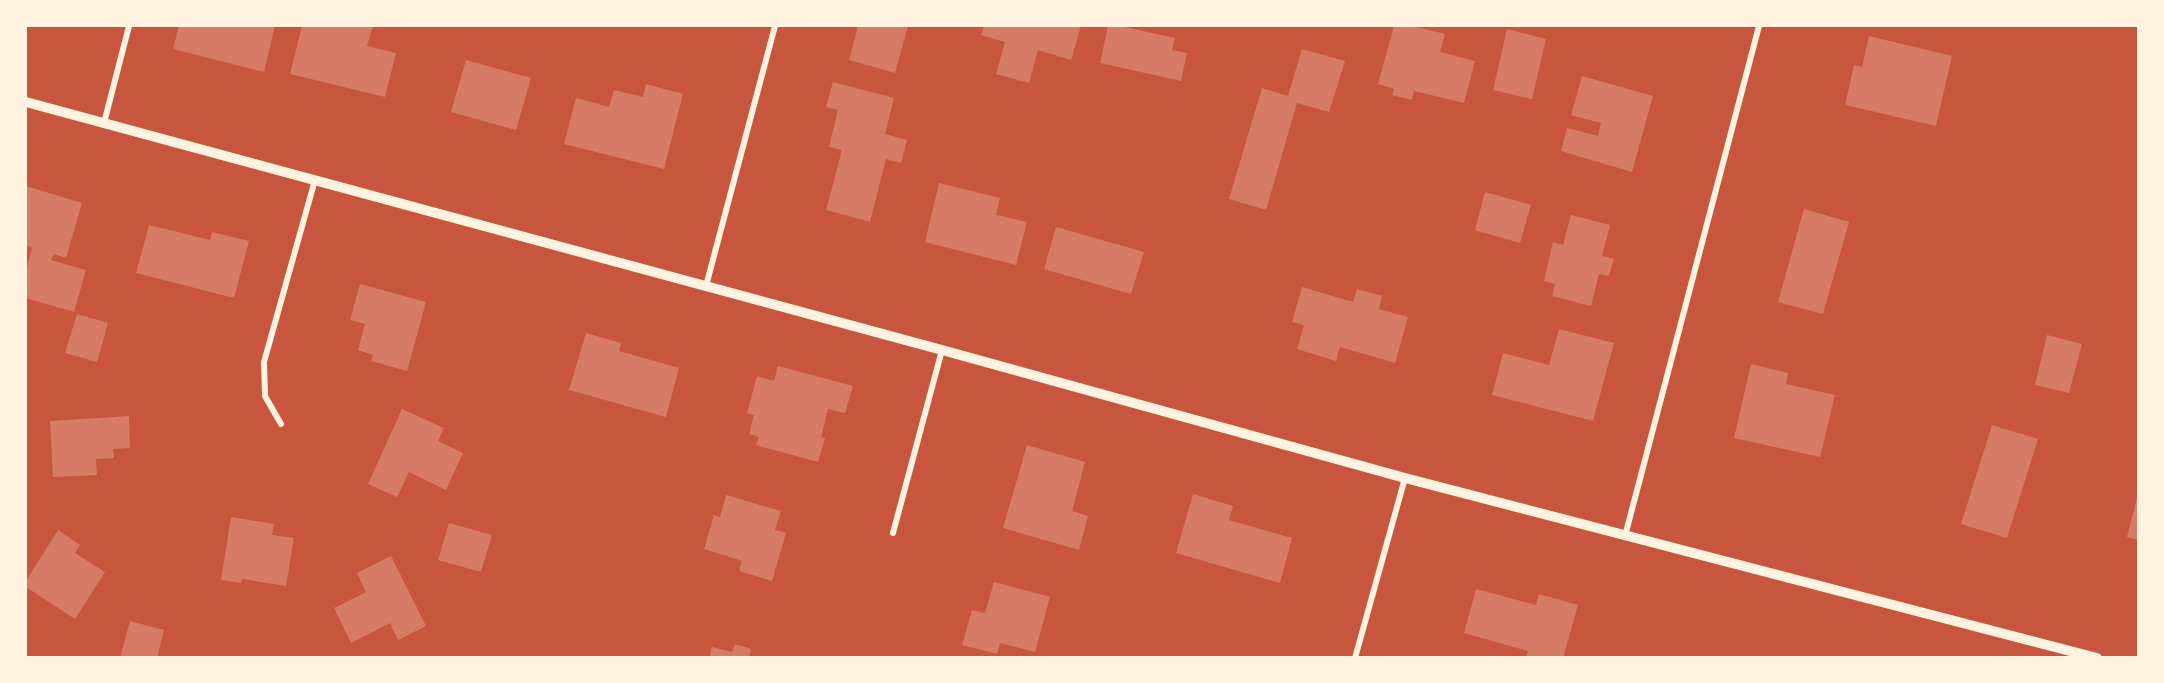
<!DOCTYPE html>
<style>
body{margin:0}
#map{position:relative;width:2164px;height:683px;overflow:hidden;background:#c8553d;font-family:"Asap Condensed",sans-serif}
canvas{display:block}
.frame{position:absolute;inset:0;border:27px solid #fff3e0;pointer-events:none}
</style>
<div id="map">
<canvas width="2164" height="683"></canvas>
<div class="frame"></div>
</div>
<script>
const context = document.querySelector('canvas').getContext('2d');
context.lineJoin = 'round';
function paint(path, color) { context.fillStyle = color; context.fill(path, 'evenodd'); }
const shape = rows => new Path2D(rows.map(r => 'M' + r).join(''));
function stroke(path, color, width, dash) { context.strokeStyle = color; context.lineWidth = width; context.lineCap = dash ? 'butt' : 'round'; context.setLineDash(dash || []); context.stroke(path); }
const building = shape([
 [179,26,275,26,264,72,173,49],
 [302,26,373,26,367,46,396,53,385,97,290,74],
 [858,26,908,26,895,73,849,60],
 [984,26,1081,26,1071,60,1038,50,1029,83,996,74,1005,42,981,35],
 [1108,26,1120,26,1175,38,1172,50,1187,53,1181,81,1100,63],
 [1394,26,1413,26,1445,34,1440,52,1475,61,1464,103,1414,91,1412,100,1392,95,1394,89,1378,84],
 [1507,29,1546,39,1532,99,1493,90],
 [1869,36,1952,56,1936,126,1845,105,1854,65,1862,67],
 [1302,49,1345,61,1329,112,1297,103,1266,210,1229,199,1262,88,1288,96],
 [466,60,531,78,516,130,451,112],
 [1582,76,1653,96,1632,172,1561,151,1567,128,1598,136,1601,123,1571,115],
 [833,82,894,98,885,134,907,140,901,163,886,159,870,222,826,210,842,150,829,147,838,110,826,107],
 [646,84,683,94,664,169,564,144,576,98,609,107,614,90,643,97],
 [939,183,1000,198,996,215,1027,222,1016,265,925,242],
 [26,186,82,203,66,258,54,254,51,260,86,270,74,312,26,298,26,271,32,248,26,245],
 [1485,192,1531,205,1520,243,1475,230],
 [1804,209,1849,222,1823,314,1778,302],
 [1571,215,1610,225,1602,256,1614,259,1609,276,1599,274,1591,306,1552,296,1555,284,1544,281,1553,242,1563,245],
 [149,225,210,240,212,232,249,241,234,298,136,273],
 [1056,227,1144,252,1131,294,1044,269],
 [360,284,426,302,407,371,371,361,373,355,358,350,365,324,350,320],
 [1302,287,1353,302,1357,289,1382,296,1379,309,1408,317,1395,363,1340,347,1336,361,1297,349,1304,325,1292,322],
 [77,314,108,323,97,362,65,353],
 [1559,329,1614,343,1593,421,1492,395,1503,353,1549,365],
 [586,333,621,343,619,351,679,368,666,417,569,390],
 [2047,335,2082,344,2069,393,2035,385],
 [1751,364,1788,373,1786,384,1835,395,1820,457,1734,438],
 [778,366,853,386,845,413,828,409,821,437,825,438,818,462,756,445,759,437,749,434,754,415,747,413,757,376,774,381],
 [402,409,444,428,438,441,463,453,446,490,409,472,397,497,368,484],
 [129,416,130,448,113,449,114,458,96,459,97,475,53,477,50,421],
 [1992,425,2038,439,2007,538,1961,524],
 [1027,445,1085,462,1072,511,1088,516,1079,550,1003,528],
 [1193,494,1233,506,1229,520,1292,538,1280,583,1176,553],
 [2138,494,2138,540,2127,537],
 [726,495,781,511,775,530,786,533,772,581,739,571,742,561,704,549,714,515,720,517],
 [231,517,274,524,272,535,294,538,286,586,242,579,241,583,221,580],
 [449,523,492,535,481,572,438,560],
 [58,530,80,545,75,553,105,572,75,619,26,587,26,581],
 [391,556,426,626,398,640,390,623,351,643,334,608,366,592,357,573],
 [994,582,1050,597,1035,652,1000,643,997,654,962,645,972,610,985,613],
 [1476,589,1536,605,1539,594,1578,605,1563,658,1526,658,1528,651,1464,633],
 [130,621,164,630,157,658,120,658],
 [735,644,751,649,749,658,709,658,712,647,732,652]
]);
const minor = shape([
 [104,123,129,26],
 [706,286,775,26],
 [281,424,265,396,264,362,315,180],
 [893,533,942,350],
 [1625,536,1759,26],
 [1355,658,1405,478]
]);
const tertiary = shape([
 [26,102,942,350,1405,478,2097,658]
]);
paint(building, '#d67c66');
stroke(minor, '#fff3e0', 6);
stroke(tertiary, '#fff3e0', 10);
</script>
